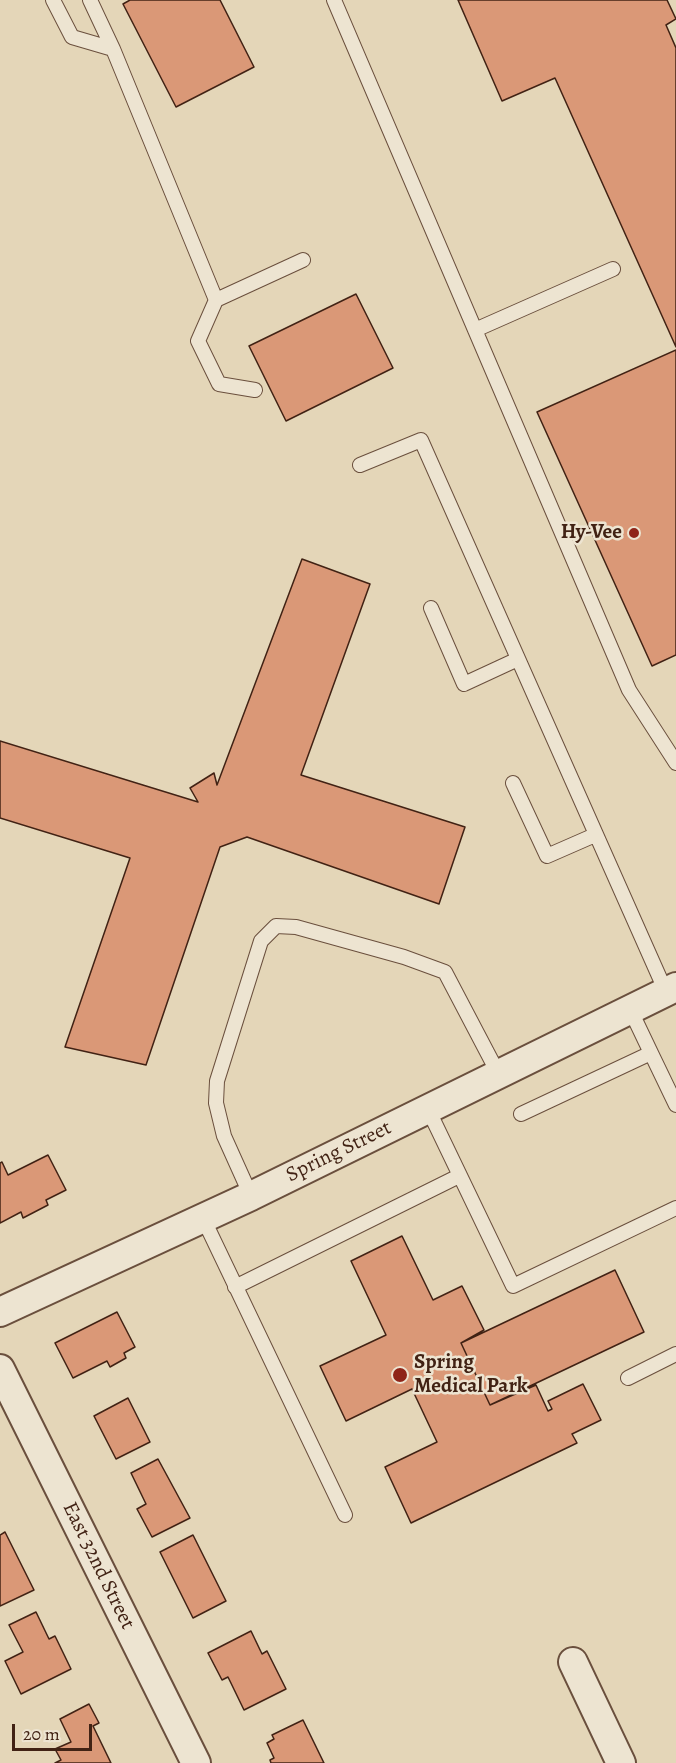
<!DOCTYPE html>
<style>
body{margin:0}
#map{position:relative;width:676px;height:1763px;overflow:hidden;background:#e4d6b8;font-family:Alegreya,serif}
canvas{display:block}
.scale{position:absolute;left:12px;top:1724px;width:80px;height:27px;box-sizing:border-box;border:3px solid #412214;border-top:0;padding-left:8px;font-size:18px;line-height:21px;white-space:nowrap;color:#412214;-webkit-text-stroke:4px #ede4d1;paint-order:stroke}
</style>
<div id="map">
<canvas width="676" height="1763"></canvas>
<div class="scale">20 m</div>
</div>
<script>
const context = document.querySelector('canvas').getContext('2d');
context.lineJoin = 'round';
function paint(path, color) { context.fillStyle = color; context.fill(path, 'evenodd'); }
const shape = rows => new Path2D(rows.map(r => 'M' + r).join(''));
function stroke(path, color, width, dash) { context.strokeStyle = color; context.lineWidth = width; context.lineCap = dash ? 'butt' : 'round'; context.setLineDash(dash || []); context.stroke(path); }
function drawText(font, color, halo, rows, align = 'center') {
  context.font = font + ' Alegreya,serif'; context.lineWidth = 5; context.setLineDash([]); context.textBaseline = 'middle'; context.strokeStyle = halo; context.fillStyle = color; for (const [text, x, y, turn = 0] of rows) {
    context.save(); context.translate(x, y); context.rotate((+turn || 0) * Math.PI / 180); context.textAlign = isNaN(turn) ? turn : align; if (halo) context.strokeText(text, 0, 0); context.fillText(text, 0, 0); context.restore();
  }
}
const building = shape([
 [130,0,220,0,254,67,176,107,123,4,130,0],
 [458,0,667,0,676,19,666,25,676,48,676,347,555,78,502,101,458,0],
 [356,294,393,368,286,421,249,346,356,294],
 [676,350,676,655,652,666,537,412,676,350],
 [302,559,370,584,301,775,465,827,439,904,247,837,220,847,146,1065,65,1047,130,858,0,818,0,741,198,802,190,788,214,773,217,785,302,559],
 [48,1155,66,1190,46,1200,48,1205,23,1218,21,1212,0,1223,0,1163,2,1162,8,1175,48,1155],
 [402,1236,433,1300,462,1286,484,1330,461,1343,490,1405,536,1385,548,1411,552,1409,548,1401,583,1384,601,1420,572,1434,577,1443,411,1523,385,1467,437,1442,412,1389,346,1421,320,1366,386,1335,351,1261,402,1236],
 [615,1270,644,1332,490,1405,461,1343,615,1270],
 [117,1312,135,1347,124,1353,126,1358,110,1367,107,1361,73,1378,55,1343,117,1312],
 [128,1398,150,1442,116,1459,94,1416,128,1398],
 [158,1459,190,1518,152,1537,137,1509,146,1504,131,1473,158,1459],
 [5,1532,34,1590,0,1606,0,1535,5,1532],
 [193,1535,226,1601,193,1618,160,1552,193,1535],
 [36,1612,49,1639,55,1636,71,1669,21,1694,5,1661,23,1652,9,1625,36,1612],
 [251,1631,262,1654,267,1651,286,1689,244,1710,228,1677,222,1680,208,1653,251,1631],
 [89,1704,99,1723,93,1726,111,1763,55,1763,61,1760,55,1749,71,1742,60,1719,89,1704],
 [303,1720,324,1763,271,1763,270,1760,274,1758,267,1743,274,1739,272,1735,303,1720]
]);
const lane = shape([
 [53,0,72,37,113,49,90,0],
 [334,0,629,690,676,763],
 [113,49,216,300,303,260],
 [216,300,198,341,219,384,255,390],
 [475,330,613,269],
 [360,465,421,440,666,992],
 [431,608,464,684,518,659],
 [513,783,547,856,595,835],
 [651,1053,676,1105],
 [428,1109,513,1286,676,1208],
 [521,1114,651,1053,630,1009],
 [251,1196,224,1136,216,1103,217,1081,261,941,276,926,296,927,404,957,445,972,498,1073],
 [203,1218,345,1515],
 [235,1287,459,1176],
 [628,1378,676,1354]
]);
const street = shape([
 [0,1312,251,1196,676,987],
 [0,1369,196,1763],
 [573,1662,621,1763]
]);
const markers = [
 [634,533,6,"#8f2418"],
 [400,1375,8,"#8f2418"]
];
const poiNames = [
 ["Hy-Vee",622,533],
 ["Spring",414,1363,"left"],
 ["Medical Park",414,1387,"left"]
];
const streetNames = [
 ["Spring Street",339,1152,-26],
 ["East 32nd Street",98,1566,64]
];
paint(building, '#da9877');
stroke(building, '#412214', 1.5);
stroke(lane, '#6a4f3d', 16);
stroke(street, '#6a4f3d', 32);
stroke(lane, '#ede4d1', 14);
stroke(street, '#ede4d1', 28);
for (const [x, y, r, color] of markers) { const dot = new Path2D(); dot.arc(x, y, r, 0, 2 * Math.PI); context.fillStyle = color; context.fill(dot); stroke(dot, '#ede4d1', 2); }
drawText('bold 21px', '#412214', '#ede4d1', poiNames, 'right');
drawText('21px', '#412214', '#ede4d1', streetNames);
</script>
